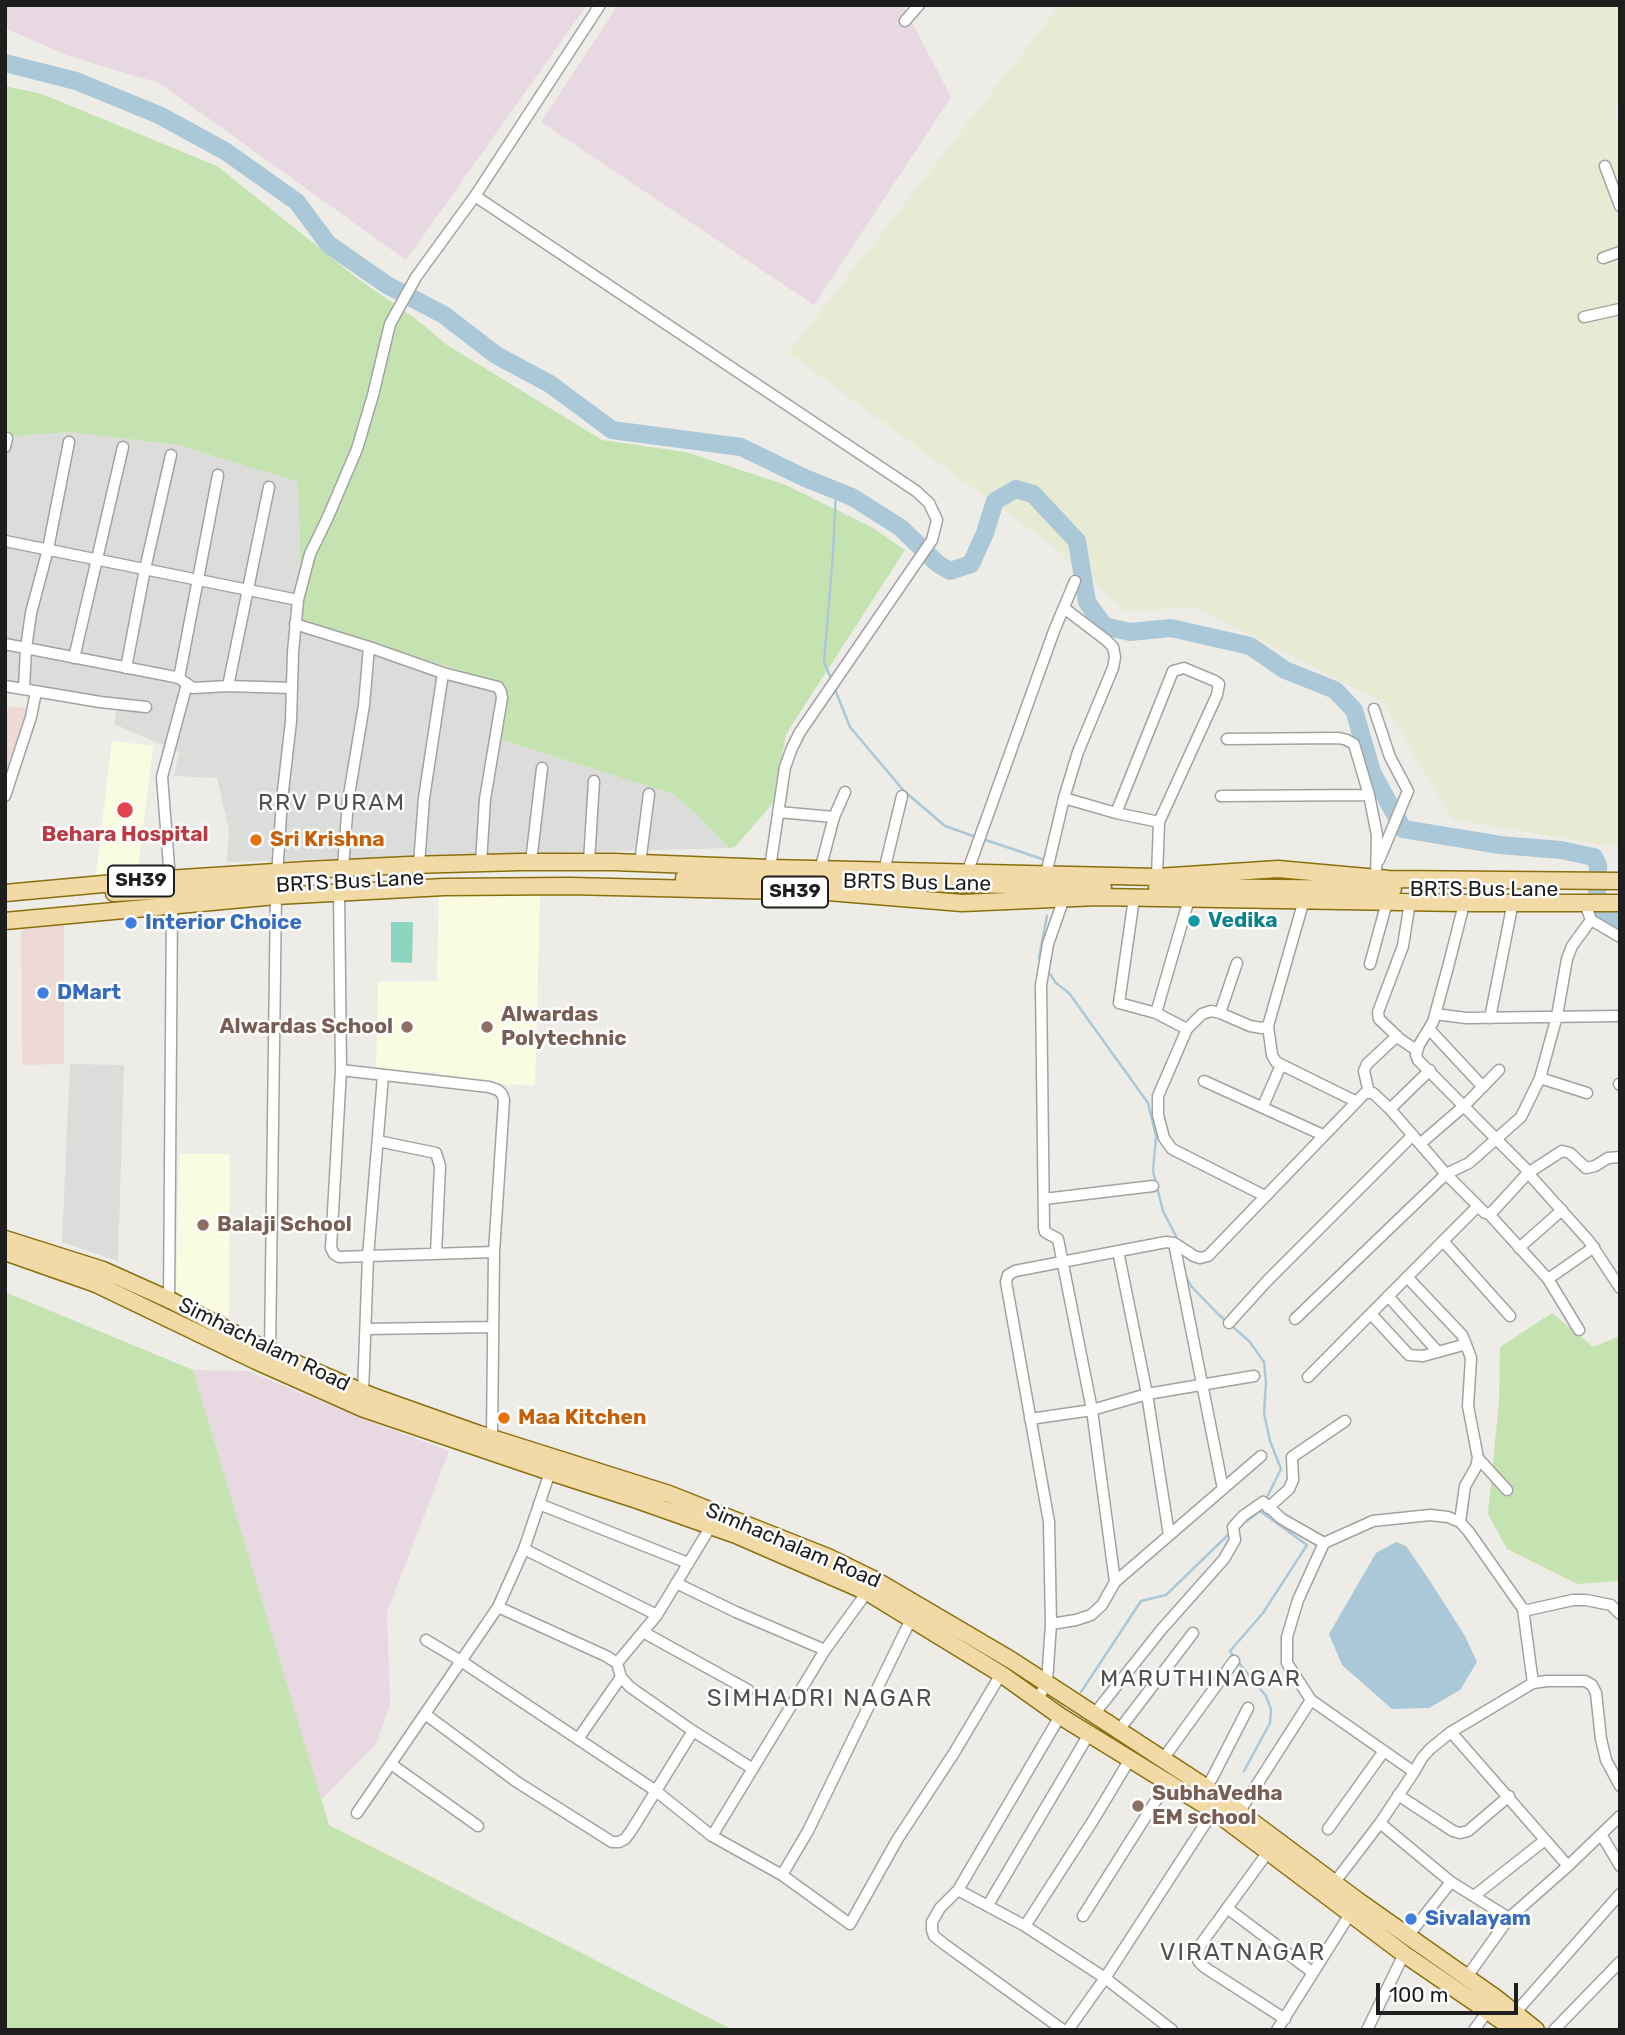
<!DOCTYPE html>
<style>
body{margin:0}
#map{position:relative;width:1625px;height:2035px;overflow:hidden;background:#eeece6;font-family:Rubik,sans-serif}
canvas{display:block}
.frame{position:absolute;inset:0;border:7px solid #1e1e1e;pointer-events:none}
.scale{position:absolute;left:1376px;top:1983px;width:142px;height:32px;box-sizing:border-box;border:4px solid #1e1e1e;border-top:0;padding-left:9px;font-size:21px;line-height:24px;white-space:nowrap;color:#1e1e1e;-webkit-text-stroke:5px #fff;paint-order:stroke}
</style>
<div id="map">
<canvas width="1625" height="2035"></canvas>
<div class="frame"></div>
<div class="scale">100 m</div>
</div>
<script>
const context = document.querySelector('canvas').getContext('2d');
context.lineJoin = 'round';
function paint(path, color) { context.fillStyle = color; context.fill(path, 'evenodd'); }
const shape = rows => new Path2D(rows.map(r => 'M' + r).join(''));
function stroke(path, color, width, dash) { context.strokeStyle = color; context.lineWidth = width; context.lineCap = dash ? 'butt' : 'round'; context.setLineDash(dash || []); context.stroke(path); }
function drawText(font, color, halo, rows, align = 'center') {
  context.font = font + ' Rubik,sans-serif'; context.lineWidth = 5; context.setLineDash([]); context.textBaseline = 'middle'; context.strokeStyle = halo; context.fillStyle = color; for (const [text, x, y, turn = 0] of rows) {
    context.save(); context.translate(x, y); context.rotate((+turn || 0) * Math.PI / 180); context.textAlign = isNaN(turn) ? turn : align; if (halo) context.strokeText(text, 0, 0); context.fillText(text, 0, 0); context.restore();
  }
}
const residential = shape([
 [69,432,178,445,298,482,302,620,507,685,502,740,673,794,694,812,729,848,227,862,229,830,217,778,174,776,179,752,114,724,118,700,5,682,5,437],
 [70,1064,124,1065,118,1261,62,1242]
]);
const commercial = shape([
 [5,706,28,708,5,778],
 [64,919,64,1064,22,1065,21,922]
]);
const industrial = shape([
 [5,5,587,5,406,260,159,83,69,56,5,28],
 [618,5,903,5,951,97,814,305,541,122],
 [193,1370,248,1371,366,1420,449,1451,387,1612,390,1705,376,1744,321,1800]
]);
const education = shape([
 [112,741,153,746,137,879,96,874],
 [439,892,540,894,535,1085,435,1083,435,1072,376,1072,378,982,437,981],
 [179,1154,230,1154,229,1317,176,1296]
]);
const farmland = shape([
 [1060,5,1620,5,1620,94,1614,113,1620,128,1620,848,1452,819,1384,703,1195,607,1126,611,1050,544,788,353]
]);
const grass = shape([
 [5,86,42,94,217,166,357,278,416,319,447,345,602,440,686,452,786,485,873,528,905,550,786,734,773,803,735,847,729,848,694,812,673,794,502,740,506,685,302,620,298,482,178,445,69,432,5,437],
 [5,1292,193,1370,329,1825,733,2030,5,2030],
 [1552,1313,1593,1347,1620,1336,1620,1581,1577,1584,1507,1549,1488,1514,1499,1401,1500,1347]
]);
const pitch = shape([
 [391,922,413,922,412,963,391,962]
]);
const water = shape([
 [1396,1542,1406,1546,1428,1578,1465,1636,1477,1662,1460,1690,1429,1708,1392,1709,1342,1665,1329,1634,1376,1553]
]);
const stream = shape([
 [832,681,824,662,833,554,836,491],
 [834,687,850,727,904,791,945,826,976,837],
 [983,839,1042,859],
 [1042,962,1039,958,1047,916],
 [1048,971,1056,983,1069,993,1148,1103,1156,1136,1153,1171,1163,1211,1176,1236,1177,1242],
 [1184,1273,1191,1286,1219,1315,1249,1341,1264,1362,1266,1382,1264,1413,1270,1441,1281,1469,1265,1501],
 [1241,1525,1260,1511],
 [1234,1657,1230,1651,1263,1613,1307,1545,1260,1511,1262,1507],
 [1238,1662,1266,1696,1271,1709,1270,1723,1244,1771],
 [1081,1692,1141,1601,1166,1595,1230,1533]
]);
const river = shape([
 [5,63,76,81,159,115,225,151,297,202,328,244,387,285,444,315,496,355,550,384,612,430,741,447,805,478,852,497,901,528,938,564,950,571,971,564,985,533,995,501,1016,489,1033,494,1077,541,1087,602,1104,626,1130,632,1171,628,1250,646,1285,670,1335,690,1354,710,1372,772,1403,829,1500,845,1561,850,1594,857,1598,865,1596,915,1605,919,1620,920]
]);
const minor = shape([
 [905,21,919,5],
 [1605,166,1620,206],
 [475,196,916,491,929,503,937,520,932,540,800,732,792,748,785,767,770,868],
 [1603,258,1620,252],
 [1584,317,1620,309],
 [5,447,7,438],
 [5,541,298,600],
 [295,624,369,647,443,673,498,687,501,692,502,698,485,799,481,863],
 [5,644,170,676,179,678,193,688,228,686,292,688],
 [74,658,123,447],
 [126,668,145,569,171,455],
 [179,678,218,475],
 [5,686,100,702,146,707],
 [228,686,269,487],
 [24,689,26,648,31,613,48,549,69,442],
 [1374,709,1390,757,1408,791,1379,860],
 [1227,739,1339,738,1347,740,1354,744,1369,795,1377,835,1376,878],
 [5,796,31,717,36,692],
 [1221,796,1369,795],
 [1064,798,1116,813,1159,822],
 [778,812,834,817],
 [1116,813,1173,671,1184,668,1215,681,1219,684,1217,695,1159,822,1157,877],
 [531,862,542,768],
 [589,862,594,781],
 [640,863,649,794],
 [419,864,424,798,443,673],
 [343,868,348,801,364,705,369,647],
 [820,870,834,817,845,792],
 [884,871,902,796],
 [967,873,1054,631,1075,581],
 [1046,874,1064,798,1078,752,1113,668,1115,657,1113,647,1106,640,1064,608],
 [277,876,282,800,291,721,293,652,298,600,310,554,328,517,357,449,373,395,390,324,416,277,475,196,600,5],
 [170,879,162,777,187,684],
 [339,892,341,1070,331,1248,334,1254,339,1257,368,1256,363,1393],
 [1064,898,1048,944,1041,985,1044,1228,1045,1232,1058,1239,1092,1410,1115,1582],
 [1134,898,1119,1003,1156,1013,1187,1029,1202,1014,1211,1011,1220,1013,1250,1026,1262,1028,1268,1026,1304,900],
 [1410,902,1403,946,1378,1012,1379,1019,1400,1039,1416,1050],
 [1585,903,1591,920,1620,937],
 [1370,964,1387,902],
 [1156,1013,1189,899],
 [1220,1013,1237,963],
 [1435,1014,1466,1018,1620,1016],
 [1490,1018,1513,902],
 [1268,1026,1272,1055,1276,1062,1355,1101],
 [1187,1029,1158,1096,1158,1115,1164,1138,1172,1149,1265,1196],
 [1429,1029,1483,1087],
 [341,1070,489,1087,498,1090,502,1094,504,1100,494,1252,368,1256,383,1076],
 [1540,1078,1587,1093],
 [1204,1081,1323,1135],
 [1619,1084,1620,1085],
 [1369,1093,1364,1071,1367,1064,1397,1036],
 [1264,1104,1281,1065],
 [1390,1109,1430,1070],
 [378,1141,436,1153,440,1166,436,1254],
 [1420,1144,1464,1106,1499,1070],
 [1620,1157,1608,1158,1595,1166,1586,1168,1570,1153,1562,1151,1528,1173,1589,1241,1620,1288],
 [1044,1199,1153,1186],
 [1489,1214,1548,1279,1579,1330],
 [1443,1241,1478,1206],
 [1174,1243,1223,1489],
 [1519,1248,1562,1210],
 [1118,1251,1147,1394,1169,1535],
 [1548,1279,1594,1247],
 [1388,1296,1438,1352],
 [169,1303,172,906],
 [1371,1314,1409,1355,1423,1356,1463,1345,1465,1342,1462,1335,1407,1277],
 [1295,1319,1446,1174,1469,1163,1521,1117,1540,1078,1557,1016,1567,959,1572,946,1591,920],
 [1229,1323,1267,1281,1413,1135],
 [366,1329,493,1327],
 [270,1352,276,891],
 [1308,1377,1443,1241,1510,1316],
 [1030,1419,1092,1410,1147,1394,1254,1376],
 [492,1438,494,1252],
 [1478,1458,1507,1490],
 [539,1504,688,1563],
 [1268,1508,1289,1489,1293,1480,1292,1457,1345,1421],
 [1460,1522,1465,1486,1476,1467,1478,1458,1468,1406,1471,1358,1465,1342],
 [524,1549,657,1615,711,1526],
 [676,1583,736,1612,825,1650],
 [498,1607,606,1656,617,1663,621,1677,630,1687,693,1731,753,1769],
 [1523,1609,1528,1610,1573,1600,1586,1600,1611,1605,1620,1614],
 [1051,1624,1076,1620,1091,1615,1102,1605,1115,1582,1261,1456],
 [643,1632,748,1690],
 [426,1640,461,1661,656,1791,712,1836,782,1875,850,1924,897,1840,954,1753,1001,1674],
 [617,1663,657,1615],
 [1533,1683,1547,1681,1585,1681,1592,1685,1596,1693,1601,1739,1606,1760,1620,1786],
 [1038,1699,1047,1682,1051,1624,1049,1522,1006,1282,1008,1275,1015,1271,1166,1242,1174,1243,1194,1256,1200,1258,1208,1256,1365,1093,1373,1093,1390,1109,1446,1174,1485,1213,1489,1214,1494,1210,1528,1173,1525,1168,1418,1060,1416,1055,1419,1045,1433,1022,1448,967,1462,912,1462,903],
 [1095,1713,1161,1630,1224,1559,1235,1540,1233,1527,1243,1516,1263,1502,1282,1519,1324,1543],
 [425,1714,517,1782,612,1842,619,1842,625,1839,631,1831,693,1731],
 [1060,1716,958,1890,940,1908,932,1922,932,1930,934,1936,944,1944,1063,2030],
 [1119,1730,1193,1633],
 [1451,1732,1568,1866],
 [578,1739,621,1677],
 [1163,1759,1234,1661],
 [391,1764,478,1826],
 [1207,1788,1248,1708],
 [1398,1795,1453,1831,1460,1833,1468,1831,1509,1796],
 [1240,1811,1311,1700],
 [357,1813,498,1607,524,1549,550,1472],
 [1380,1823,1451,1882,1509,1918,1568,1866,1620,1816],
 [1328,1829,1384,1751],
 [1601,1834,1620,1866],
 [712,1836,825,1650,867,1592],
 [1268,1852,1201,1944,1197,1957,1199,1962,1204,1967,1285,2019],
 [782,1875,808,1831,911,1619],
 [1331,1887,1380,1823,1414,1772,1422,1758,1430,1749,1451,1732,1533,1683,1523,1609,1469,1532,1460,1522,1448,1517,1430,1515,1373,1521,1324,1543,1298,1600,1287,1637,1287,1663,1311,1700,1414,1772],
 [958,1890,1025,1926,1105,1978,1172,2030],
 [1474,1896,1545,1840],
 [988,1905,1089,1734],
 [1227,1908,1312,1972],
 [1083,1916,1167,1783],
 [1025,1926,1094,1819,1130,1759],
 [1408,1936,1451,1882],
 [1466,1978,1509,1918],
 [1515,2013,1620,1894],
 [1068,2030,1105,1978,1216,1807],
 [1277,2030,1350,1914],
 [1367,2030,1404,1954],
 [1474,2030,1490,2008],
 [1554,2030,1620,1962]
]);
const primary = shape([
 [684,878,1103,887],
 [1157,887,1393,889],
 [5,893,136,881,306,870,409,865,520,862,614,862,770,868,1157,877,1278,869,1389,879,1620,881],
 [114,893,291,884],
 [5,921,276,896,444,887,569,886,828,892,962,903,1098,897,1462,903,1620,903],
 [5,1239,103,1270,170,1300,270,1352,372,1396,479,1434,669,1494,828,1557,875,1580,1011,1660,1207,1788,1357,1900,1496,1998,1536,2030],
 [5,1252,96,1284,256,1361,364,1409,550,1472,637,1500,736,1535,867,1592,1001,1674,1060,1716,1214,1811,1404,1954,1515,2030]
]);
const markers = [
 [125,810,9,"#e0444e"],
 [256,840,7,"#e8710a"],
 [1194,921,7,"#0f9aa8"],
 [131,923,7,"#3f7fe0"],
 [43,993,7,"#3f7fe0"],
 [407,1027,7,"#8d6e63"],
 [487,1027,7,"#8d6e63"],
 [203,1225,7,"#8d6e63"],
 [504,1418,7,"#e8710a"],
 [1138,1806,7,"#8d6e63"],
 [1411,1919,7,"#3f7fe0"]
];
const shields = [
 [141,881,66],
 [795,892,66]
];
const shieldNames = [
 ["SH39",141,881],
 ["SH39",795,892]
];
const healthNames = [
 ["Behara Hospital",125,835]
];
const foodNames = [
 ["Sri Krishna",270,840],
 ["Maa Kitchen",518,1418]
];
const streetNames = [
 ["BRTS Bus Lane",350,882,-3],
 ["BRTS Bus Lane",917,883,1],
 ["BRTS Bus Lane",1484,890],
 ["Simhachalam Road",264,1345,26],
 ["Simhachalam Road",793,1546,23]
];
const cultureNames = [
 ["Vedika",1208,921]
];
const shopNames = [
 ["Interior Choice",145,923],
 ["DMart",57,993],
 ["Sivalayam",1425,1919]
];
const educationNames = [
 ["Alwardas",501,1015],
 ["Polytechnic",501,1039],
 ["Alwardas School",393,1027,"right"],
 ["Balaji School",217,1225],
 ["SubhaVedha",1152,1794],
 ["EM school",1152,1818]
];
const neighbourhoodNames = [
 ["RRV PURAM",332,803],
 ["MARUTHINAGAR",1201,1679]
];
const quarterNames = [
 ["SIMHADRI NAGAR",820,1699],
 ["VIRATNAGAR",1243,1953]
];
paint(residential, '#dcdcdb');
paint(commercial, '#eddad6');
paint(industrial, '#e7d8e2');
paint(education, '#f9fce1');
paint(farmland, '#e7ebd3');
paint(grass, '#c4e3b0');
paint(pitch, '#8bd5c1');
paint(water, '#aac8d8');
stroke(stream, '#aac8d8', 2.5);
stroke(river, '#aac8d8', 18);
stroke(minor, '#a2a2a2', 13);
stroke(primary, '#8a6f0f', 19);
stroke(minor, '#fff', 10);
stroke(primary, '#f2daa6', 16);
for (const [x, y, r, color] of markers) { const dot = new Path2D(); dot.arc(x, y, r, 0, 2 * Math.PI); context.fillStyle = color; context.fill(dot); stroke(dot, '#fff', 2.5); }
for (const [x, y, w] of shields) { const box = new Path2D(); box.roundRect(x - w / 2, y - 15.5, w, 31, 5); context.fillStyle = '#fff'; context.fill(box); stroke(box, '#1e1e1e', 2); }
drawText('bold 19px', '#1e1e1e', null, shieldNames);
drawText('bold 21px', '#be3a42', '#fff', healthNames);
drawText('bold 21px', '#c56008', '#fff', foodNames, 'left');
drawText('21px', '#1e1e1e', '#fff', streetNames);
drawText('bold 21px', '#0d838f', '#fff', cultureNames, 'left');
drawText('bold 21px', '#366cbe', '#fff', shopNames, 'left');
drawText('bold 21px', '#785e54', '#fff', educationNames, 'left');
context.letterSpacing = '2px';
drawText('23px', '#515151', '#fff', neighbourhoodNames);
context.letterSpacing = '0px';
context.letterSpacing = '2px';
drawText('24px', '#515151', '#fff', quarterNames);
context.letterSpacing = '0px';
</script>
